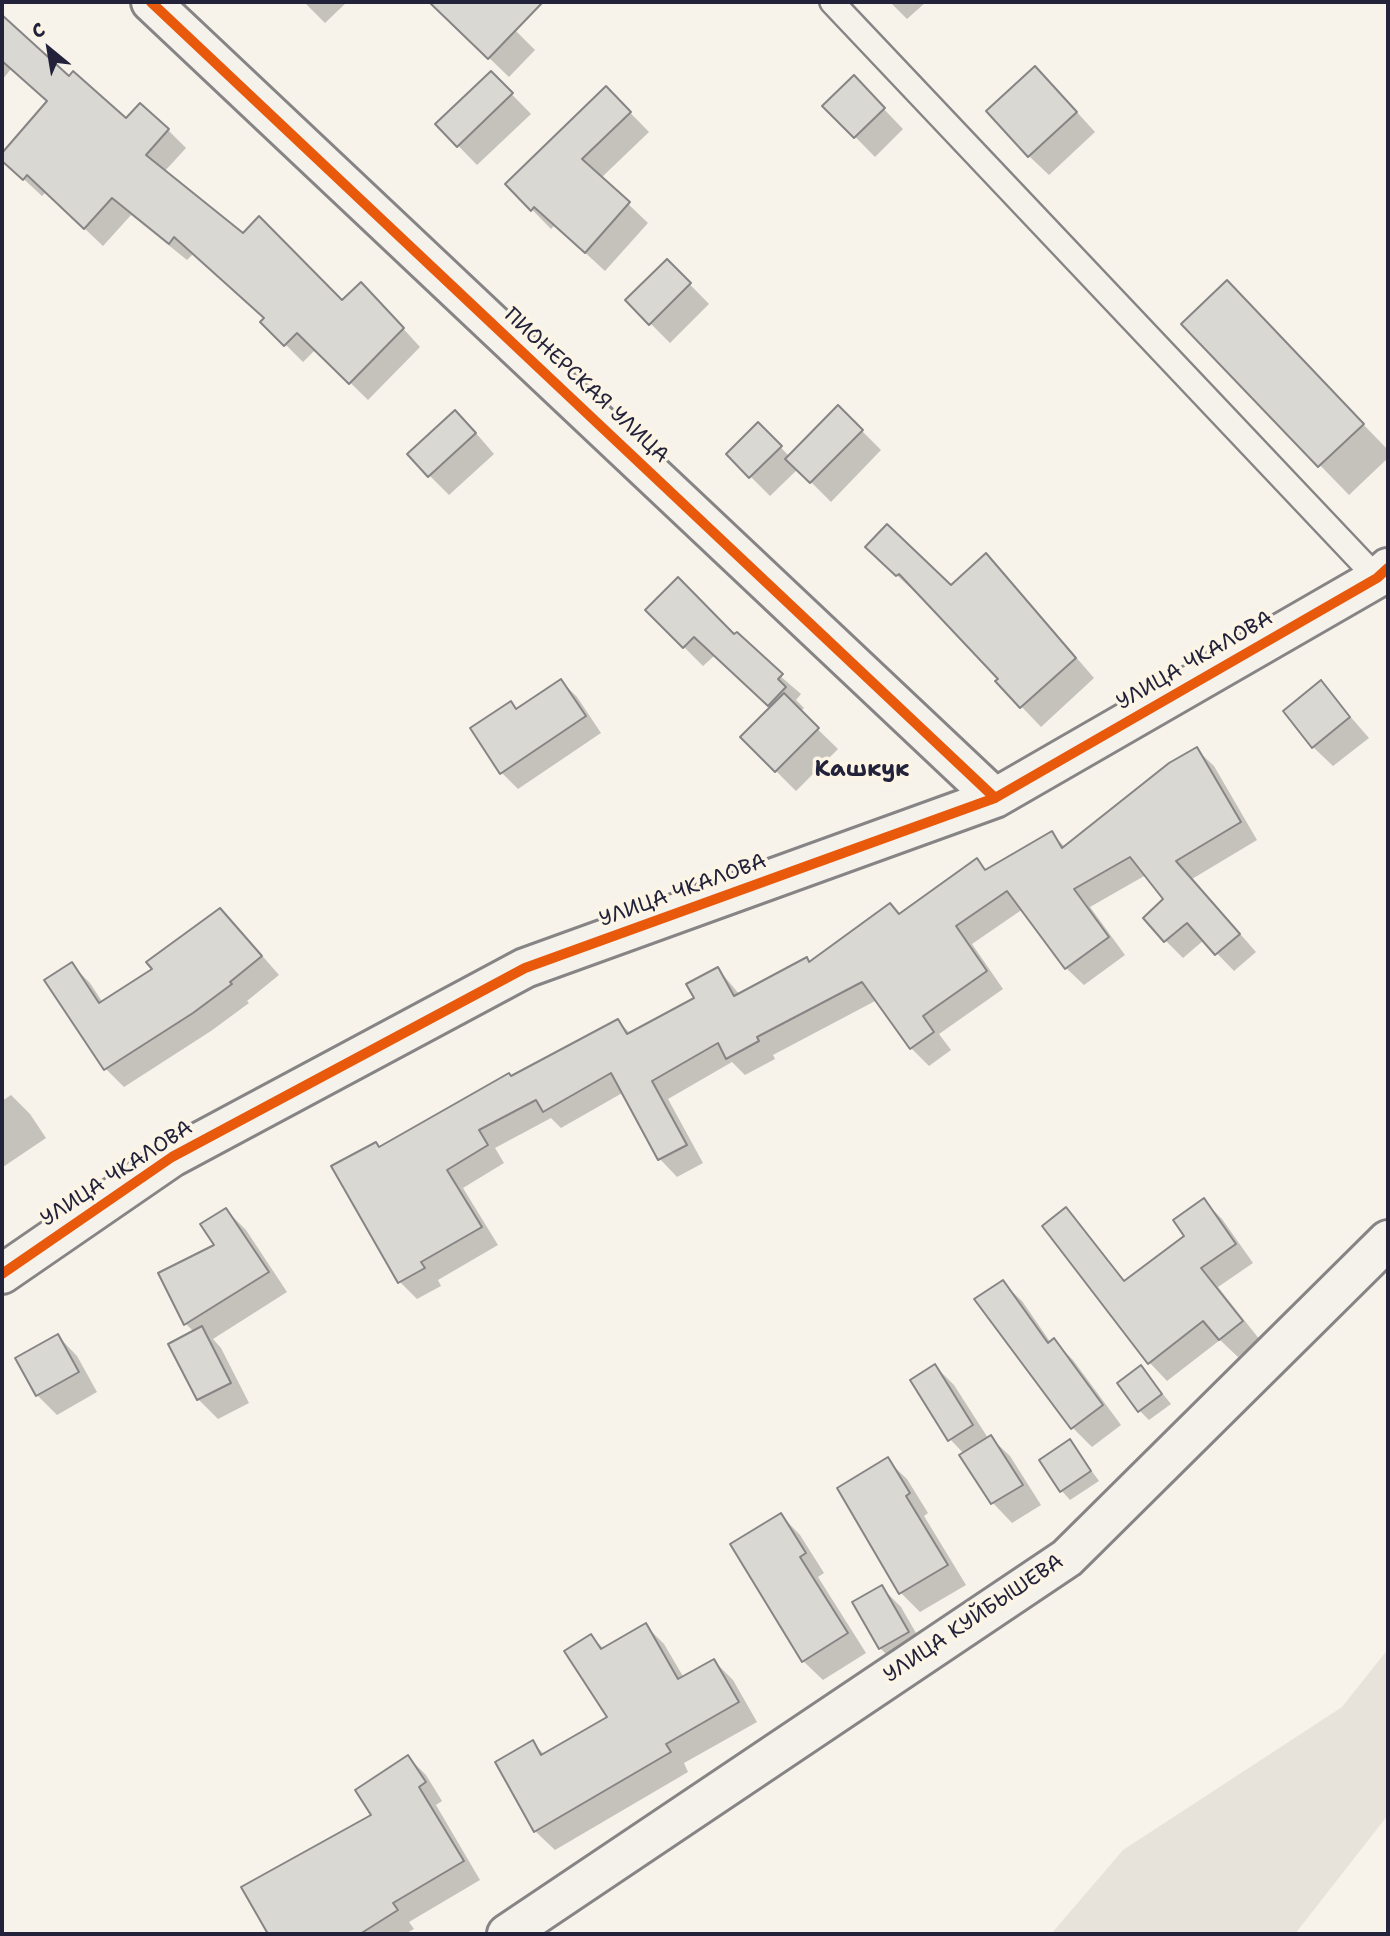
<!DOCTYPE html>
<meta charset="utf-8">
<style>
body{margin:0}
#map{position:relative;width:1390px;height:1936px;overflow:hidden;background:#f7f3ea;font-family:"Shantell Sans",sans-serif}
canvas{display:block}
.frame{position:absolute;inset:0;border:4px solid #22223b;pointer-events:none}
.north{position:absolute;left:14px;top:14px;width:70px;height:70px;-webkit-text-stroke:5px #fcf5e5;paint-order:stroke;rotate:330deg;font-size:19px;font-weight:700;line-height:28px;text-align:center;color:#22223b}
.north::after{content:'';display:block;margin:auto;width:24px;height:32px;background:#22223b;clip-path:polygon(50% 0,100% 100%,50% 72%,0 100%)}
</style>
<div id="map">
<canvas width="1390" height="1936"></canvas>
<div class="frame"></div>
<div class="north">С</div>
</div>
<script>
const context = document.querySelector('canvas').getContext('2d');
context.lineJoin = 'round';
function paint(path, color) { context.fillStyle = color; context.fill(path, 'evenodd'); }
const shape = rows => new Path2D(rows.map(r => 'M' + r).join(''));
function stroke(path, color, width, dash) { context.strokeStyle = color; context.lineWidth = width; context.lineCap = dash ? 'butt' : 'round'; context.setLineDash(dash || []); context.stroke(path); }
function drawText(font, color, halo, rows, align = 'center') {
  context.font = font + ' "Shantell Sans",sans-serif'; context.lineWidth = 7; context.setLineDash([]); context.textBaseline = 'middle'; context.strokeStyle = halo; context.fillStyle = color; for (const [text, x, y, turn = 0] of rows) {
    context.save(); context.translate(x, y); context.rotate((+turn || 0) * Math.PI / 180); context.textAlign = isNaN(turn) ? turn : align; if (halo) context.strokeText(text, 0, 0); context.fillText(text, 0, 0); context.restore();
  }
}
const green = shape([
 [1388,1649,1388,1815,1295,1934,1051,1934,1123,1850,1342,1707]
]);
const shadow = shape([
 [304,2,347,2,325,23],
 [431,2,487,2,535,50,509,77],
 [890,2,926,2,907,19],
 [4,19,70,78,127,121,168,130,186,148,164,172,243,236,342,302,379,302,420,347,368,400,316,349,303,362,263,322,265,319,193,254,187,260,131,215,103,246,46,192,42,196,2,159,49,102,11,69,2,80],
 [491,73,531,114,477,165,437,124],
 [854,78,903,129,875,157,825,106],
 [606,88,649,132,601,178,648,223,605,271,555,225,551,229,507,184],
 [1055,88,1095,132,1049,175,1029,156],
 [667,261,709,304,670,343,627,300],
 [1255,312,1388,450,1388,458,1349,495,1183,324],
 [838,407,881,450,831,502,798,469,770,496,728,454,758,424,790,457],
 [475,432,494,454,449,495,429,475],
 [887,566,951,588,1005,575,1094,678,1041,727,998,682,1001,679,919,592,917,594],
 [647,610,735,637,801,694,796,700,804,708,800,712,838,749,796,791,742,737,771,708,714,656,703,666],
 [561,681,577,697,601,733,518,789,502,773,472,728,511,703,518,710],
 [1321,683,1369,738,1333,766,1313,747],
 [1196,749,1214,766,1257,840,1192,879,1256,952,1234,971,1204,940,1183,958,1166,941,1145,918,1166,899,1146,875,1090,907,1125,955,1084,985,1066,968,1023,909,972,944,1003,989,939,1034,951,1050,929,1066,911,1048,877,1000,773,1055,775,1059,745,1075,732,1062,668,1099,703,1163,677,1177,660,1159,624,1092,561,1128,551,1118,495,1148,504,1163,463,1188,498,1245,438,1280,441,1286,417,1299,400,1282,376,1144,380,1148,618,1021,631,1034,696,998,718,969,740,995,810,963,900,915,976,861,987,871,1052,834,1065,847],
 [231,920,279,975,247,1001,249,1003,211,1031,124,1087,106,1069,71,964,90,983,103,1003],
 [11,1095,30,1114,46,1138,3,1167,2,1101],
 [1203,1200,1222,1219,1253,1263,1218,1287,1260,1340,1238,1357,1220,1340,1167,1381,1149,1362,1066,1210,1126,1282,1186,1236],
 [226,1210,246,1230,287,1292,213,1339,221,1348,249,1403,218,1419,198,1399,194,1332,186,1324,160,1274,216,1246],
 [1002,1282,1022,1301,1051,1343,1054,1341,1073,1360,1121,1425,1092,1447,1072,1427,1011,1349,976,1300],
 [58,1336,77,1356,97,1392,57,1415,37,1395],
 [935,1366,954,1385,988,1438,990,1437,1010,1456,1041,1505,1012,1523,993,1503,962,1455,964,1454,950,1439],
 [1141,1367,1171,1404,1149,1420,1140,1411],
 [1070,1441,1099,1481,1070,1500,1061,1490],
 [887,1460,907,1479,928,1513,924,1516,966,1585,920,1612,901,1593],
 [781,1515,800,1535,824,1573,818,1577,866,1653,823,1680,803,1661],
 [881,1587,901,1607,927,1652,900,1668,880,1648],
 [645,1625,664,1644,684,1678,714,1661,733,1680,757,1722,684,1763,688,1772,555,1850,535,1831,498,1762,533,1743,545,1755,610,1717,591,1636,604,1649],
 [408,1757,426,1775,442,1801,436,1805,480,1880,409,1922,414,1929,405,1934,272,1934,243,1888,373,1815]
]);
const building = shape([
 [429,2,543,2,488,59,429,2],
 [2,15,69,76,73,71,126,118,140,103,169,129,146,155,243,233,259,216,342,300,361,282,404,328,349,384,297,333,284,346,260,322,264,318,174,237,169,244,112,198,84,229,27,175,23,180,2,161,2,153,47,101,2,61,2,15],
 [1035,66,1077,112,1028,157,986,111,1035,66],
 [491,71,513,93,457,147,435,124,491,71],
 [854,75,885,108,854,138,822,106,854,75],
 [606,86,631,112,582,159,630,202,585,253,534,207,531,211,505,184,606,86],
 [667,259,691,283,649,325,625,300,667,259],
 [1227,280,1364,424,1318,467,1181,324,1227,280],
 [838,405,863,430,810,483,785,459,838,405],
 [455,410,476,433,428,477,407,454,455,410],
 [758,422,782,446,749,478,726,454,758,422],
 [887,524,951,585,986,553,1076,658,1020,708,995,681,998,679,899,574,896,576,865,547,887,524],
 [678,577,734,634,737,632,783,674,778,679,786,687,768,706,694,637,683,648,645,610,678,577],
 [561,679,586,716,500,774,470,728,511,701,516,709,561,679],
 [1321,680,1350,717,1312,748,1283,711,1321,680],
 [784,693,819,728,775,772,740,737,784,693],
 [1197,747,1241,822,1176,861,1240,934,1215,955,1187,923,1164,942,1143,918,1163,899,1130,857,1074,889,1109,937,1065,969,1007,891,956,926,987,971,923,1016,934,1032,910,1049,862,982,757,1037,759,1041,726,1059,718,1043,652,1081,687,1145,658,1160,611,1073,543,1112,536,1100,479,1130,488,1145,447,1170,482,1227,421,1262,425,1268,398,1283,331,1166,376,1142,379,1147,509,1073,511,1076,618,1019,627,1034,694,998,686,984,718,967,734,996,807,957,809,962,890,903,899,914,977,858,985,870,1052,831,1062,848,1169,763,1197,747],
 [220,908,262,956,230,982,232,984,193,1013,104,1070,44,980,72,962,99,1003,152,969,146,962,220,908],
 [1204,1198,1236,1244,1201,1268,1243,1321,1219,1340,1203,1321,1148,1364,1042,1226,1066,1207,1124,1281,1184,1236,1173,1220,1204,1198],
 [226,1208,269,1272,184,1325,158,1273,214,1245,200,1224,226,1208],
 [1003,1280,1048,1343,1054,1338,1103,1405,1071,1429,974,1299,1003,1280],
 [202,1326,231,1383,197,1400,168,1344,202,1326],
 [58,1334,79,1372,36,1396,15,1358,58,1334],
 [935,1364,973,1425,948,1441,910,1380,935,1364],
 [1141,1365,1162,1394,1138,1412,1117,1383,1141,1365],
 [991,1435,1023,1485,991,1504,959,1455,991,1435],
 [1070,1439,1091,1471,1060,1492,1039,1460,1070,1439],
 [888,1457,910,1493,906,1496,948,1565,899,1594,837,1488,888,1457],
 [781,1513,806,1553,800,1557,848,1633,802,1662,730,1544,781,1513],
 [882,1585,909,1632,879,1649,852,1602,882,1585],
 [646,1623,678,1679,714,1659,739,1702,666,1744,671,1752,534,1832,495,1762,533,1740,541,1755,607,1717,564,1651,591,1634,601,1649,646,1623],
 [408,1755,426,1782,419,1787,464,1861,393,1903,398,1910,360,1934,268,1934,241,1887,371,1815,355,1790,408,1755]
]);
const service = shape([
 [832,2,1377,578]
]);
const minor = shape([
 [151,2,995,798],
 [2,1274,172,1157,525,968,995,798,1377,578,1388,568],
 [507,1934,1067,1558,1388,1240]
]);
const cycleway = shape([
 [151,2,995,798],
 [2,1274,172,1157,525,968,995,798,1377,578,1388,568]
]);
const streetNames = [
 ["ПИОНЕРСКАЯ УЛИЦА",586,386,43],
 ["УЛИЦА ЧКАЛОВА",1195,661,-30],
 ["УЛИЦА ЧКАЛОВА",683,891,-20],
 ["УЛИЦА ЧКАЛОВА",117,1174,-33],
 ["УЛИЦА КУЙБЫШЕВА",974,1619,-34]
];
const neighbourhoodNames = [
 ["Кашкук",862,770]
];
paint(green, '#e8e3da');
paint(shadow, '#0003');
paint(building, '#dad8d2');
stroke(building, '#868485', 2);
stroke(service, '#868485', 28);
stroke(minor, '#868485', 44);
stroke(service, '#f5f2ec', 23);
stroke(minor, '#f5f2ec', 38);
stroke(cycleway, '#e8590c', 10);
drawText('21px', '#22223b', '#fcf5e5', streetNames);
drawText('bold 23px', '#22223b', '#fcf5e5', neighbourhoodNames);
</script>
